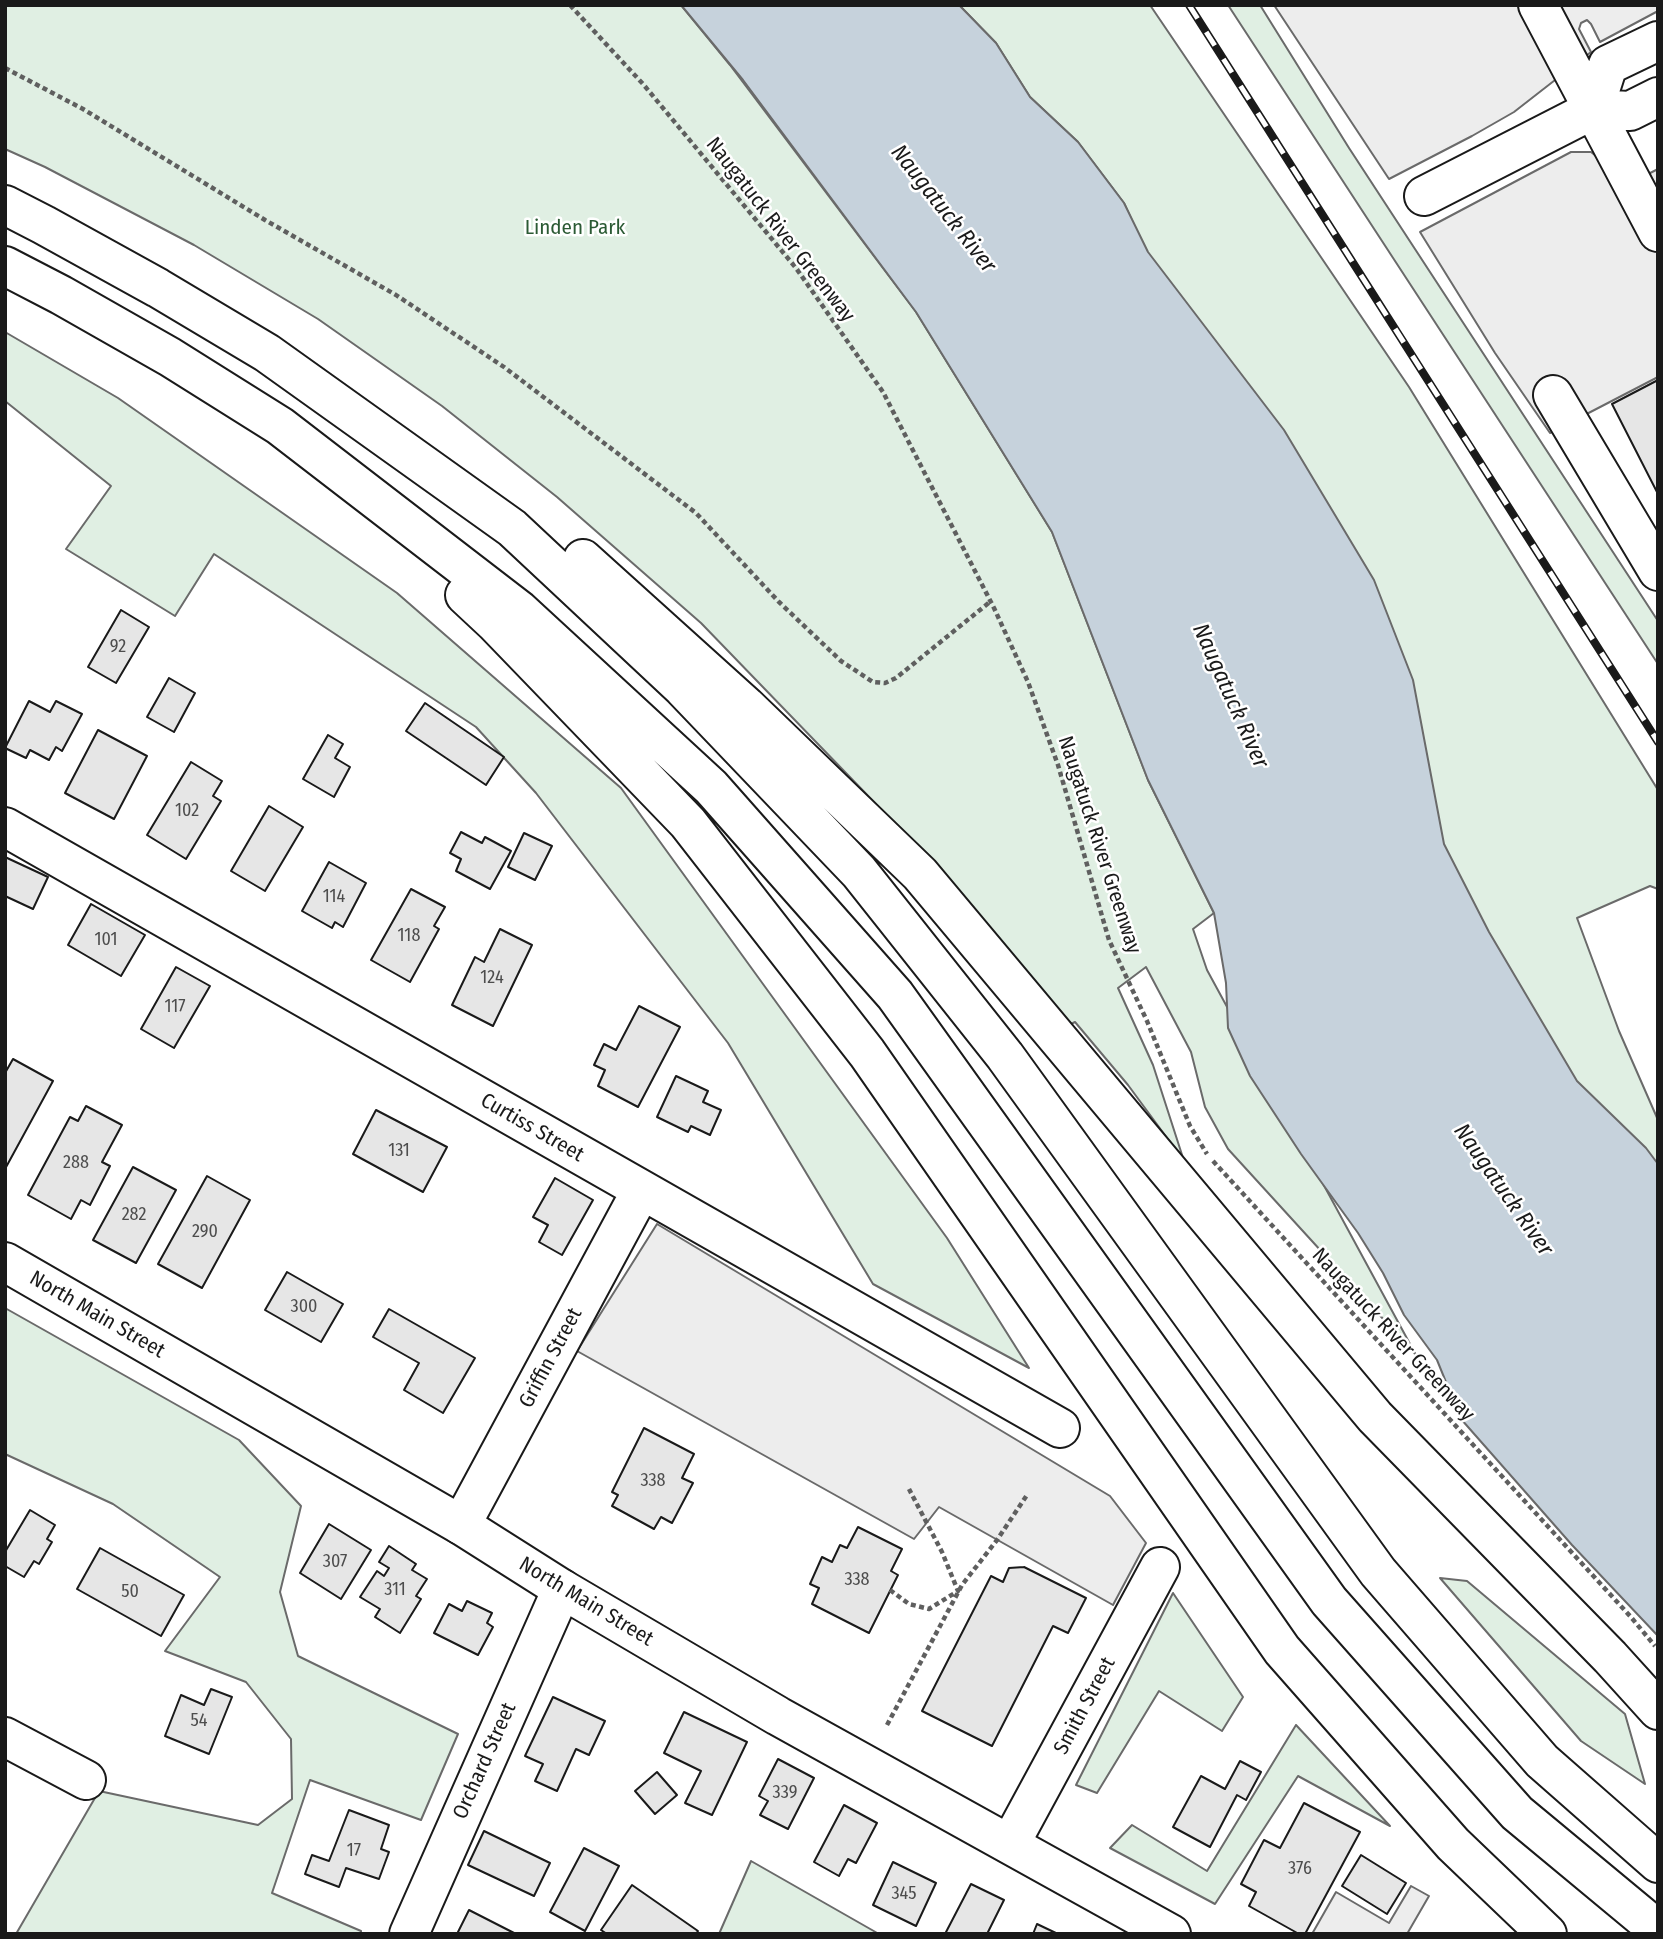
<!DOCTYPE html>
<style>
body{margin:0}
#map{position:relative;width:1663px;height:1939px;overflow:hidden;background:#fff;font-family:"Fira Sans Condensed",sans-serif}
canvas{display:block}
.frame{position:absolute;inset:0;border:7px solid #1a1a1a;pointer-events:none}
</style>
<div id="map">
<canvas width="1663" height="1939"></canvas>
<div class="frame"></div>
</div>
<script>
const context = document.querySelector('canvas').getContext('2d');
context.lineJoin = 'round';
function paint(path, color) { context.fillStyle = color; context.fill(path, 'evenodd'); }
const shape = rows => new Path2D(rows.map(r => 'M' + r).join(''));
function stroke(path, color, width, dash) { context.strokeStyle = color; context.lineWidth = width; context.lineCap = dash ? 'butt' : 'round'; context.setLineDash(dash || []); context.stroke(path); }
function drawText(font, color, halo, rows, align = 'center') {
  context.font = font + ' "Fira Sans Condensed",sans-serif'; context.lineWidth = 5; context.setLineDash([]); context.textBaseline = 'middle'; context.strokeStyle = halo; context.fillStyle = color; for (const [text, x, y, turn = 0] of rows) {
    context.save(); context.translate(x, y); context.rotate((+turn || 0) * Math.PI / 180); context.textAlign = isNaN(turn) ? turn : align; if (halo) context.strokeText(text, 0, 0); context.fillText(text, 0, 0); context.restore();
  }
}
const green = shape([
 [5,5,681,5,730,65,916,312,1052,532,1148,780,1214,913,1193,929,1207,970,1416,1355,1228,1149,1205,1107,1191,1052,1146,967,1118,988,1153,1065,1184,1161,1128,1085,1075,1022,1071,1024,932,862,701,623,557,497,442,406,318,319,194,245,45,167,5,149,5,5],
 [959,5,1150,5,1409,387,1658,790,1658,889,1650,886,1577,918,1619,1031,1658,1120,1658,1193,1430,885,1124,203,1078,142,1030,97,996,43,959,5],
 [1228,5,1260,5,1349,148,1658,621,1658,664,1228,5],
 [5,332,118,398,397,593,621,788,947,1238,1029,1368,873,1284,728,1043,536,793,476,727,214,554,175,616,66,549,111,486,5,401,5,332],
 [5,1308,239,1440,301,1506,280,1592,298,1656,458,1734,421,1820,310,1780,272,1893,361,1931,361,1934,16,1934,99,1791,258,1825,292,1799,291,1739,246,1682,165,1651,220,1577,113,1504,5,1454,5,1308],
 [1440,1578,1467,1581,1625,1714,1645,1784,1581,1741,1440,1578],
 [1173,1593,1243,1697,1222,1731,1159,1691,1097,1793,1076,1785,1173,1593],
 [1296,1725,1390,1826,1298,1776,1215,1904,1110,1848,1132,1825,1207,1871,1296,1725],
 [751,1861,879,1934,719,1934,751,1861]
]);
const parking = shape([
 [1274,5,1658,5,1658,11,1600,42,1591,24,1587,20,1581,23,1579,29,1591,52,1514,112,1472,136,1389,179,1274,5],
 [1571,152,1591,152,1601,160,1617,190,1658,169,1658,377,1550,433,1495,353,1420,232,1571,152],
 [657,1224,1110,1496,1146,1543,1113,1605,939,1507,914,1539,577,1351,657,1224],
 [1411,1886,1429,1896,1407,1934,1312,1934,1336,1892,1389,1923,1411,1886]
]);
const water = shape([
 [681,5,959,5,996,43,1030,97,1078,142,1124,203,1148,252,1284,430,1374,580,1413,680,1444,844,1489,932,1577,1081,1646,1148,1658,1164,1658,1636,1572,1545,1461,1419,1437,1360,1404,1315,1383,1273,1358,1233,1301,1154,1250,1076,1228,1028,1226,983,1214,913,1148,780,1052,532,916,312,743,80,681,5]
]);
const building = shape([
 [1658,380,1658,494,1612,404,1658,380],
 [121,610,149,627,116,683,88,667,121,610],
 [169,678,195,693,174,732,147,717,169,678],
 [29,701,50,712,56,701,82,714,62,751,56,747,49,760,30,750,26,758,5,748,29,701],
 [425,703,504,757,486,785,406,731,425,703],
 [98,730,147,756,114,819,65,793,98,730],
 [328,735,343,744,335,758,350,767,334,797,303,779,328,735],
 [191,762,222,781,213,796,221,801,186,859,147,835,191,762],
 [269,806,303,827,265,891,231,871,269,806],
 [461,832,482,843,485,837,511,851,490,889,456,871,461,859,450,853,461,832],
 [524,833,552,846,535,880,508,867,524,833],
 [5,857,48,877,33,909,5,896,5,857],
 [329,862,366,883,343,927,335,922,332,928,302,911,329,862],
 [411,889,445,907,434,926,439,929,410,982,371,960,411,889],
 [91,904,145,935,121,976,68,945,91,904],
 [500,929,532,945,493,1026,452,1005,475,957,484,962,500,929],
 [176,967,210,986,174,1048,141,1029,176,967],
 [639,1006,680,1027,638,1107,598,1086,605,1070,594,1065,604,1044,616,1050,639,1006],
 [13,1059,53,1081,5,1169,5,1073,13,1059],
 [676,1076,708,1091,703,1102,721,1110,710,1135,691,1126,688,1132,657,1117,676,1076],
 [86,1106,122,1125,102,1162,110,1166,90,1205,81,1200,71,1219,28,1195,70,1117,78,1121,86,1106],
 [376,1110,447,1147,423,1192,353,1154,376,1110],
 [133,1167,176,1190,136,1263,93,1240,133,1167],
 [207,1176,250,1200,202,1288,158,1264,207,1176],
 [555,1178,593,1200,562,1255,539,1242,548,1225,533,1217,555,1178],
 [287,1272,343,1304,321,1342,265,1310,287,1272],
 [389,1309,475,1358,443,1413,404,1390,419,1363,373,1337,389,1309],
 [644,1428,694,1454,682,1478,693,1483,672,1523,661,1517,654,1529,612,1506,618,1495,612,1492,644,1428],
 [30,1510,55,1525,47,1539,52,1542,39,1564,34,1561,24,1577,5,1566,5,1552,30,1510],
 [329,1524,371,1550,341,1599,300,1573,329,1524],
 [858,1527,902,1549,891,1571,898,1575,869,1633,812,1604,819,1588,810,1584,822,1557,832,1562,840,1545,847,1548,858,1527],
 [389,1546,416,1564,412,1570,427,1579,416,1596,421,1599,400,1633,375,1617,380,1609,360,1597,377,1571,384,1576,389,1568,379,1562,389,1546],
 [100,1548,184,1595,161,1636,77,1589,100,1548],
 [1024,1567,1086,1598,1068,1633,1053,1626,992,1746,922,1711,991,1576,1003,1582,1009,1568,1024,1567],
 [467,1601,492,1613,487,1623,493,1627,478,1655,434,1633,449,1604,462,1611,467,1601],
 [211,1689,232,1697,209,1754,165,1736,181,1695,204,1705,211,1689],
 [553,1697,605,1721,589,1755,576,1749,557,1791,535,1781,543,1764,525,1756,553,1697],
 [684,1712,747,1742,712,1815,685,1803,701,1771,664,1753,684,1712],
 [778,1759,814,1778,788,1829,760,1815,768,1801,759,1796,778,1759],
 [1240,1761,1261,1772,1246,1800,1237,1795,1210,1847,1173,1827,1201,1776,1225,1789,1240,1761],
 [657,1772,677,1795,655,1814,635,1791,657,1772],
 [1304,1803,1360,1832,1305,1934,1299,1934,1249,1906,1256,1892,1241,1884,1264,1840,1280,1848,1304,1803],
 [844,1805,877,1823,856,1863,848,1859,839,1876,814,1862,844,1805],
 [349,1810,389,1825,381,1849,389,1852,379,1879,346,1868,339,1887,305,1874,312,1855,329,1861,349,1810],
 [484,1831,550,1863,534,1896,468,1865,484,1831],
 [584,1848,619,1866,585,1931,550,1912,584,1848],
 [1361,1855,1406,1883,1387,1914,1342,1886,1361,1855],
 [893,1862,936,1883,916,1926,873,1905,893,1862],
 [971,1884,1004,1900,987,1934,945,1934,971,1884],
 [632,1885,698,1931,696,1934,607,1934,601,1930,632,1885],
 [469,1910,516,1934,457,1934,469,1910],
 [1037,1924,1058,1934,1033,1934,1037,1924]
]);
const path = shape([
 [570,5,643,84,796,268,883,392,994,608,1028,682,1058,765,1109,940,1147,1021,1190,1126,1207,1154],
 [5,68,83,109,265,220,396,295,504,367,696,513,779,602,841,661,873,682,885,683,896,678,991,601],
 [1213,1161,1630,1616,1655,1646],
 [890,1590,909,1604,929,1609,958,1591,942,1552,909,1489],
 [887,1725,962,1585,997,1540,1027,1495]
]);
const minor = shape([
 [1538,5,1658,232],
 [1594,109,1608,65,1658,41],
 [1424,196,1594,109,1630,111,1658,97],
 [1553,395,1658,571],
 [5,827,1060,1428],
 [461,1525,641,1191],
 [5,1737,86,1780],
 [1010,1844,1160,1567],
 [409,1934,562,1589]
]);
const major = shape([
 [5,1262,461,1525,562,1589,778,1716,1171,1934]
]);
const highway = shape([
 [5,205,44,225,158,288,267,353,512,528,683,688,859,872,1005,1056,1378,1572,1542,1761,1658,1863],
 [5,266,61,295,170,357,280,426,519,610,711,787,895,995,1329,1601,1517,1813,1658,1930],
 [583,559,746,706,920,874,1375,1417,1610,1657,1658,1710],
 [465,595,495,623,688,823,867,1053,1282,1650,1453,1844,1547,1934]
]);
const rail = shape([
 [1189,5,1658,742]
]);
const numberNames = [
 ["92",118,647],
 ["102",187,811],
 ["114",334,897],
 ["118",409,936],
 ["101",106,940],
 ["124",492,978],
 ["117",175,1007],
 ["131",399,1151],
 ["288",76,1163],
 ["282",134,1215],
 ["290",205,1232],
 ["300",304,1307],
 ["338",653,1481],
 ["307",335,1562],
 ["338",857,1580],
 ["311",395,1590],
 ["50",130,1592],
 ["54",199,1721],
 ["339",785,1793],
 ["17",354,1851],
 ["376",1300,1869],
 ["345",904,1894]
];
const parkNames = [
 ["Linden Park",575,228]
];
const streetNames = [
 ["Naugatuck River Greenway",780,230,52],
 ["Naugatuck River Greenway",1099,845,72],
 ["Curtiss Street",532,1128,30],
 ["North Main Street",97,1315,30],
 ["Naugatuck River Greenway",1393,1335,47],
 ["Griffin Street",551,1358,-62],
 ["North Main Street",586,1602,31],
 ["Smith Street",1085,1706,-62],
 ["Orchard Street",485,1761,-66]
];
const waterNames = [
 ["Naugatuck River",943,209,52],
 ["Naugatuck River",1230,696,66],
 ["Naugatuck River",1503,1190,55]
];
paint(green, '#e0efe3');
stroke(green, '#6a6a6a', 2);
paint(parking, '#ededed');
stroke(parking, '#6a6a6a', 2);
paint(water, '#c6d2dc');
stroke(water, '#6a6a6a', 2);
paint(building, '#e6e6e6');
stroke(building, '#1a1a1a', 2);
stroke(minor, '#1a1a1a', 42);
stroke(major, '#1a1a1a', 42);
stroke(highway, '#1a1a1a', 42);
stroke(path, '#5f5f5f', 4.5, [5, 3.5]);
stroke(minor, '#fff', 38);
stroke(major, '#fff', 38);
stroke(highway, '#fff', 38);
stroke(rail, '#1a1a1a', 8);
stroke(rail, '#fff', 5, [16]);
drawText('18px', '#4d4d4d', null, numberNames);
drawText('21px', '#2b5a34', '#fff', parkNames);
drawText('21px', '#1a1a1a', '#fff', streetNames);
drawText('italic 23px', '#1a1a1a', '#fff', waterNames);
</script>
